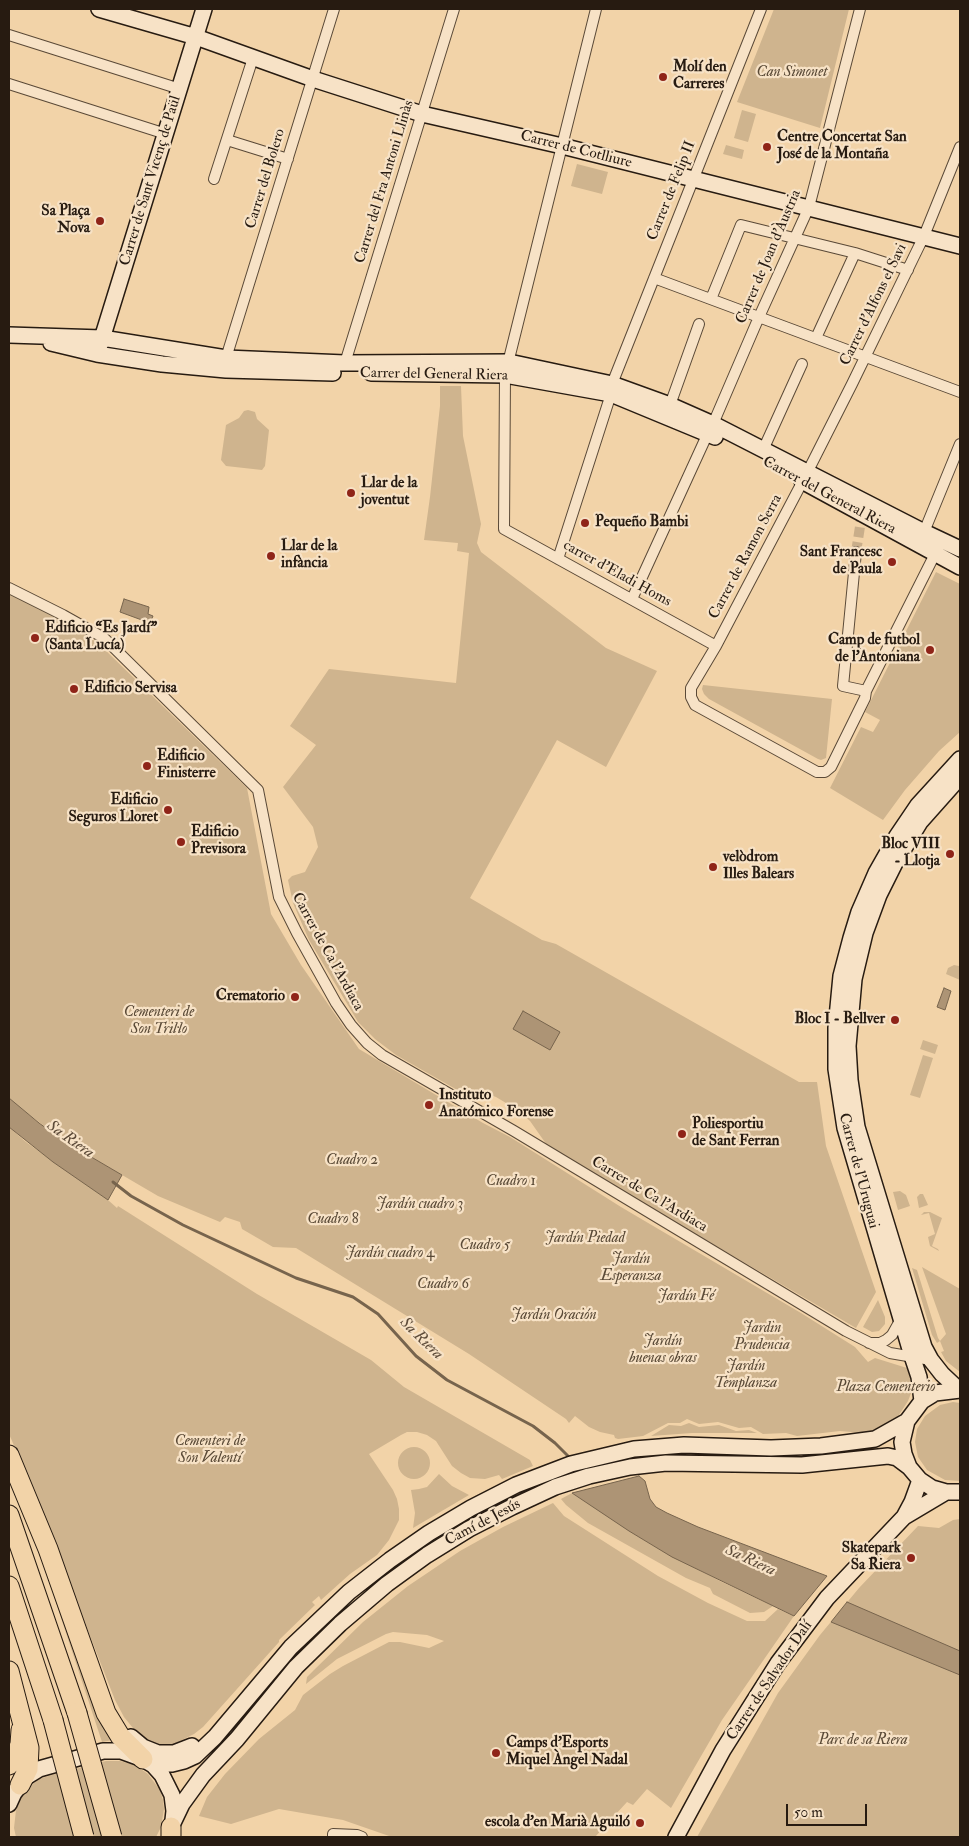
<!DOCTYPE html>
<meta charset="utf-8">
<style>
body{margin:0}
#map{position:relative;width:969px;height:1846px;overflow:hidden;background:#f2d3a8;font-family:"IM FELL Double Pica",serif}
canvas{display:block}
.frame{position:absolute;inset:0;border:10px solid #271b11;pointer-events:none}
.scale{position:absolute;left:786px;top:1804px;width:81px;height:22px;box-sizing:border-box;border:2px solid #271b11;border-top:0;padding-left:6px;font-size:15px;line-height:18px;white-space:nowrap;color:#271b11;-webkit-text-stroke:4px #f7e2c6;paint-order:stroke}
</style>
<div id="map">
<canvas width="969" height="1846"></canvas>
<div class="frame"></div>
<div class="scale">50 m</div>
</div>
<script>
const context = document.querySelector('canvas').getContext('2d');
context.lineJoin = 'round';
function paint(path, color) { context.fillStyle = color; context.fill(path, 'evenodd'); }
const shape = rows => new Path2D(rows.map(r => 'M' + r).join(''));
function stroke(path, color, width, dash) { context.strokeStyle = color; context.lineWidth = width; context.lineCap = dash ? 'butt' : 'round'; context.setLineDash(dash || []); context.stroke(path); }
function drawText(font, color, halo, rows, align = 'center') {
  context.font = font + ' "IM FELL Double Pica",serif'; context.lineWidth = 4.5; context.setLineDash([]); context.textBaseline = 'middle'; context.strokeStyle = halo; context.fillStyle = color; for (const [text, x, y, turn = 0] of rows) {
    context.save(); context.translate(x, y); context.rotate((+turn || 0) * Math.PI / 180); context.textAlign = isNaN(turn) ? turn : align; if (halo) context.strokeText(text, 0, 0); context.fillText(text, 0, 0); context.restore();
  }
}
const green = shape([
 [774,9,849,9,820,128,737,102],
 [742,110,756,114,748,142,734,138],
 [726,145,744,150,742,159,723,154],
 [577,164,608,172,602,194,571,186],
 [440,386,461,386,463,436,481,524,477,543,481,552,606,648,657,671,606,767,557,740,470,898,542,940,556,944,799,1082,817,1082,826,1146,876,1292,856,1328,549,1148,530,1121,516,1109,496,1097,485,1093,459,1091,396,1055,375,1039,358,1022,309,940,293,903,288,880,292,876,305,872,318,847,313,827,283,787,316,745,290,726,329,669,456,683,469,553,457,551,458,543,424,540,430,497,440,406],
 [248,410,255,412,257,419,269,430,265,466,262,470,226,466,221,460,226,425,239,418,244,411],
 [936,572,960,584,960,732,939,751,905,790,883,820,830,788,861,727,873,732,880,720,865,712],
 [9,592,76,628,99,644,247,788,271,914,301,965,359,1049,483,1123,510,1137,621,1207,801,1313,855,1347,868,1362,875,1358,907,1368,913,1388,908,1401,895,1421,874,1434,840,1431,797,1436,786,1433,763,1434,751,1427,739,1428,718,1422,699,1424,687,1419,680,1423,668,1423,643,1436,618,1439,615,1438,614,1435,600,1432,589,1427,575,1416,569,1423,566,1419,469,1354,296,1248,273,1247,242,1229,240,1222,225,1217,220,1222,158,1196,64,1141,15,1104,9,1098],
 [703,685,832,699,826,758,821,760,818,759,709,699,704,694,702,689],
 [954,965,959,966,960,969,960,980,946,974,948,968],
 [923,1040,938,1045,935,1054,920,1049],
 [923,1055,933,1058,920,1098,910,1095],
 [9,1127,26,1142,108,1200,117,1208,118,1206,257,1294,371,1360,404,1387,530,1460,533,1466,502,1479,499,1475,485,1479,470,1478,461,1473,452,1466,436,1441,427,1435,417,1432,407,1432,401,1435,369,1454,393,1490,397,1499,399,1509,399,1520,389,1540,377,1555,350,1574,321,1600,319,1596,312,1602,315,1605,279,1640,279,1642,203,1727,194,1734,172,1745,163,1746,149,1742,137,1733,124,1717,115,1700,31,1485,9,1434],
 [900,1191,906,1195,910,1206,898,1210,893,1192],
 [920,1194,923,1194,928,1205,919,1208,917,1197],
 [924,1212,930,1212,942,1218,932,1246,938,1249,939,1251,930,1246,928,1237,935,1234,929,1213,921,1215],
 [922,1267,960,1289,960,1372,946,1361,941,1352,944,1351,940,1341,937,1343,932,1335,912,1268,917,1270,938,1338,940,1341,946,1334],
 [878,1300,885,1317,885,1324,879,1331,872,1332,863,1327],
 [953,1402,960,1403,960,1481,945,1480,927,1470,918,1457,915,1442,917,1429,925,1416,940,1405],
 [689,1423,699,1427,719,1425,736,1431,749,1430,757,1433,692,1433,651,1436,669,1425,681,1426],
 '398 1463a16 16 0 1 1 32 0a16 16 0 1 1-32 0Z',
 [439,1474,452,1486,469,1495,413,1528,415,1513,411,1490,419,1489,427,1487],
 [572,1493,652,1545,722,1582,773,1606,764,1612,750,1613,713,1594,710,1588,686,1578,588,1523,566,1505,561,1499],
 [553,1503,564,1516,658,1576,708,1603,747,1621,765,1621,778,1609,794,1616,722,1720,671,1808,647,1789,633,1805,627,1802,595,1837,392,1837,343,1820,279,1809,231,1824,199,1816,207,1797,225,1774,259,1739,295,1710,303,1695,330,1674,343,1666,389,1642,400,1642,429,1648,444,1641,427,1635,393,1632,386,1634,337,1659,306,1684,307,1677,314,1670,363,1622,408,1586,460,1551,503,1527],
 [960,1519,960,1837,697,1837,778,1693,820,1635,859,1588,918,1526,939,1528,953,1520],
 [29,1521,113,1740,102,1742],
 [106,1761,120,1761,135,1765,148,1774,160,1790,163,1800,164,1809,161,1827,156,1837,16,1837,14,1828,16,1810,24,1793,31,1785,39,1779,52,1775]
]);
const water = shape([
 [124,599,149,607,148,614,153,616,150,623,120,612,124,599],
 [944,988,951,991,945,1010,937,1007,944,988],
 [523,1011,560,1032,550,1050,513,1029,523,1011],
 [9,1098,39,1123,64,1141,122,1175,108,1200,53,1162,9,1127,9,1098],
 [639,1476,645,1481,650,1499,656,1507,667,1513,698,1527,827,1576,794,1616,672,1557,629,1531,572,1493,639,1476],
 [847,1602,960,1651,960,1675,831,1622,847,1602]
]);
const stream = shape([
 [113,1182,131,1196,183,1225,296,1278,353,1297,378,1314,416,1356,447,1380,533,1426,555,1443,571,1459]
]);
const streetTunnel = shape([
 [856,552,862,514]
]);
const street = shape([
 [596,9,505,375,504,529,716,646],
 [9,35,180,89],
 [9,84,166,134],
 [227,140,288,159],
 [214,179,253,58],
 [654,278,960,392],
 [711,299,741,225,855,253,908,270],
 [816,338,855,253],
 [226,358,334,9],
 [345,363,454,9],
 [612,384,761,9],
 [670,405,699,324],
 [713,424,759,317,809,207,860,9],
 [763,450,802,364],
 [924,532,960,444],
 [856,552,843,686,866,691,935,554],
 [558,559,611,394],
 [9,588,63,615,104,638,258,790,279,897,297,933,336,1003,351,1025,367,1043,382,1055,514,1131,846,1331,890,1353,931,1360],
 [632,599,708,433],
 [866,691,865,698,831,767,825,772,817,772,695,705,691,697,691,688,716,646,807,473,852,384,924,236,960,147],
 [869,1343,880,1343,886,1340,892,1335,901,1319],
 [333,1837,333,1834,357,1835,362,1837]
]);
const secondary = shape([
 [99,9,196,37,313,79,422,114,562,146,960,246],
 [9,335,102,338,226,358,345,363,509,362,612,384,670,405,713,424,924,532,960,549],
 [51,343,97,354,162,364,226,370,333,373],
 [100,345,204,9],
 [371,373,505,375,611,394,715,437],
 [802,481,960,567],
 [959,1390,942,1374,931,1360,924,1347,857,1127,850,1080,848,1046,854,979,865,933,879,895,895,863,920,822,960,777],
 [960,1390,935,1393,922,1401,907,1421,902,1442,904,1454,909,1467,920,1480,932,1488,946,1492,960,1492],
 [922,1401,919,1377,912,1356,845,1128,836,1069,836,1028,841,976,851,938,859,912,876,873,897,836,918,805,960,759],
 [904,1517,946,1492],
 [131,1737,143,1747,158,1753,174,1753,192,1746],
 [148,1761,159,1764,172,1764,184,1761,195,1756,215,1737,291,1647,349,1592,390,1560,429,1533,471,1508,516,1485,571,1464,634,1449,684,1445,771,1448,821,1446,875,1439,907,1421],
 [9,1804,14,1793,26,1777,39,1769,103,1751,121,1751,143,1759,153,1765,162,1775,172,1795,174,1811,173,1820],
 [171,1827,182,1804,203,1775,237,1739,296,1667,340,1624,387,1584,427,1555,469,1529,512,1507,555,1487,589,1476,630,1467,666,1463,802,1465,888,1456,897,1458,909,1467],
 [676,1837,723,1750,778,1663,827,1598,904,1517,912,1502,920,1480]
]);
const highway = shape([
 [9,1455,48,1549,106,1713,120,1736,143,1759],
 [9,1515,77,1713],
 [9,1586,53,1720],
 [9,1671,29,1748,28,1769,20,1785],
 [9,1765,17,1753,20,1744,21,1730],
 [171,1837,171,1827]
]);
const highwayBridge = shape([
 [77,1713,112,1837],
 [53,1720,84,1837]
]);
const markers = [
 [663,77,5,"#8f2418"],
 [767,147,5,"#8f2418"],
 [100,221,5,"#8f2418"],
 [351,493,5,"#8f2418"],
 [585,523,5,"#8f2418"],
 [271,556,5,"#8f2418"],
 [892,562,5,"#8f2418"],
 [35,638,5,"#8f2418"],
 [930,650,5,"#8f2418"],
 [74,689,5,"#8f2418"],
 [147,766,5,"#8f2418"],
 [168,810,5,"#8f2418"],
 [181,842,5,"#8f2418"],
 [950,854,5,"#8f2418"],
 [713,867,5,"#8f2418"],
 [295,997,5,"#8f2418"],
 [895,1020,5,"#8f2418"],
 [429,1105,5,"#8f2418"],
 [682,1134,5,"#8f2418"],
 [911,1558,5,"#8f2418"],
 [496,1753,5,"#8f2418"],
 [640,1823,5,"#8f2418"]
];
const poiNames = [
 ["Molí den",673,68],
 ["Carreres",673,85],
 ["Centre Concertat San",777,138],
 ["José de la Montaña",777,155],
 ["Sa Plaça",90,212,"right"],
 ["Nova",90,229,"right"],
 ["Llar de la",361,484],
 ["joventut",361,501],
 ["Pequeño Bambi",595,523],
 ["Llar de la",281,547],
 ["infància",281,564],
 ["Sant Francesc",882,553,"right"],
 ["de Paula",882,570,"right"],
 ["Edificio “Es Jardí”",45,629],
 ["(Santa Lucía)",45,646],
 ["Camp de futbol",920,641,"right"],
 ["de l’Antoniana",920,658,"right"],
 ["Edificio Servisa",84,689],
 ["Edificio",157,757],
 ["Finisterre",157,774],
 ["Edificio",158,801,"right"],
 ["Seguros Lloret",158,818,"right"],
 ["Edificio",191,833],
 ["Previsora",191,850],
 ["Bloc VIII",940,845,"right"],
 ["- Llotja",940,862,"right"],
 ["velòdrom",723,858],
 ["Illes Balears",723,875],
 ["Crematorio",285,997,"right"],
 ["Bloc I - Bellver",885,1020,"right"],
 ["Instituto",439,1096],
 ["Anatómico Forense",439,1113],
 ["Poliesportiu",692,1125],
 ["de Sant Ferran",692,1142],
 ["Skatepark",901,1549,"right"],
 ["Sa Riera",901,1566,"right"],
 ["Camps d'Esports",506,1744],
 ["Miquel Àngel Nadal",506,1761],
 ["escola d'en Marià Aguiló",630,1823,"right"]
];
const parkNames = [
 ["Can Simonet",792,73],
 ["Cementeri de",159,1013],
 ["Son Tril·lo",159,1030],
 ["Cuadro 2",352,1161],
 ["Cuadro 1",511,1182],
 ["Jardín cuadro 3",420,1205],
 ["Cuadro 8",333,1220],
 ["Jardín Piedad",585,1239],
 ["Cuadro 5",485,1246],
 ["Jardín cuadro 4",390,1254],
 ["Jardín",631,1260],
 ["Esperanza",631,1277],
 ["Cuadro 6",443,1285],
 ["Jardín Fé",686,1297],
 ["Jardín Oración",554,1316],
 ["Jardin",762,1329],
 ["Prudencia",762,1346],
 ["Jardín",663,1342],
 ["buenas obras",663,1359],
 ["Jardín",746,1367],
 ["Templanza",746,1384],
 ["Plaza Cementerio",886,1388],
 ["Cementeri de",210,1442],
 ["Son Valentí",210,1459],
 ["Parc de sa Riera",863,1741]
];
const streetNames = [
 ["Carrer de Cotlliure",576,150,14],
 ["Carrer del Bolero",266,179,-73],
 ["Carrer de Sant Vicenç de Paül",151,181,-73],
 ["Carrer del Fra Antoni Llinàs",385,182,-73],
 ["Carrer de Felip II",672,191,-68],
 ["Carrer de Joan d'Àustria",769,257,-67],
 ["Carrer d'Alfons el Savi",874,305,-64],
 ["Carrer del General Riera",434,375,1],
 ["Carrer del General Riera",829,496,28],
 ["Carrer de Ramon Serra",746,557,-62],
 ["carrer d'Eladi Homs",617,574,29],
 ["Carrer de Ca l'Ardiaca",327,952,61],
 ["Carrer de l'Uruguai",858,1171,75],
 ["Carrer de Ca l'Ardiaca",649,1195,31],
 ["Camí de Jesús",483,1523,-28],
 ["Carrer de Salvador Dalí",770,1681,-56]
];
const waterNames = [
 ["Sa Riera",70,1140,35],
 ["Sa Riera",421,1339,44],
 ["Sa Riera",750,1561,25]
];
paint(green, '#cfb48e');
paint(water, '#ad9475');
stroke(water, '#77644d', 1);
stroke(stream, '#77644d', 3);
stroke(streetTunnel, '#c9ae8a', 10, [10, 5]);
stroke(street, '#5a4937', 12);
stroke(secondary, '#271b11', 18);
stroke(highway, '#271b11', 21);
stroke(street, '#f7e2c6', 10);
stroke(secondary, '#f7e2c6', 15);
stroke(highway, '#f2d3a8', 19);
stroke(highwayBridge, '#271b11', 21, []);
stroke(highwayBridge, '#f2d3a8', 19);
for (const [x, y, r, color] of markers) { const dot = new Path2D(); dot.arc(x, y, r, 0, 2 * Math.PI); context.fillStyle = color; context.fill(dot); stroke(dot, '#f7e2c6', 2); }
drawText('bold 15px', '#271b11', '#f7e2c6', poiNames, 'left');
drawText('italic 15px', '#594936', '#f7e2c6', parkNames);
drawText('15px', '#271b11', '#f7e2c6', streetNames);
drawText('italic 16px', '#5d4b39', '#f7e2c6', waterNames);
</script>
